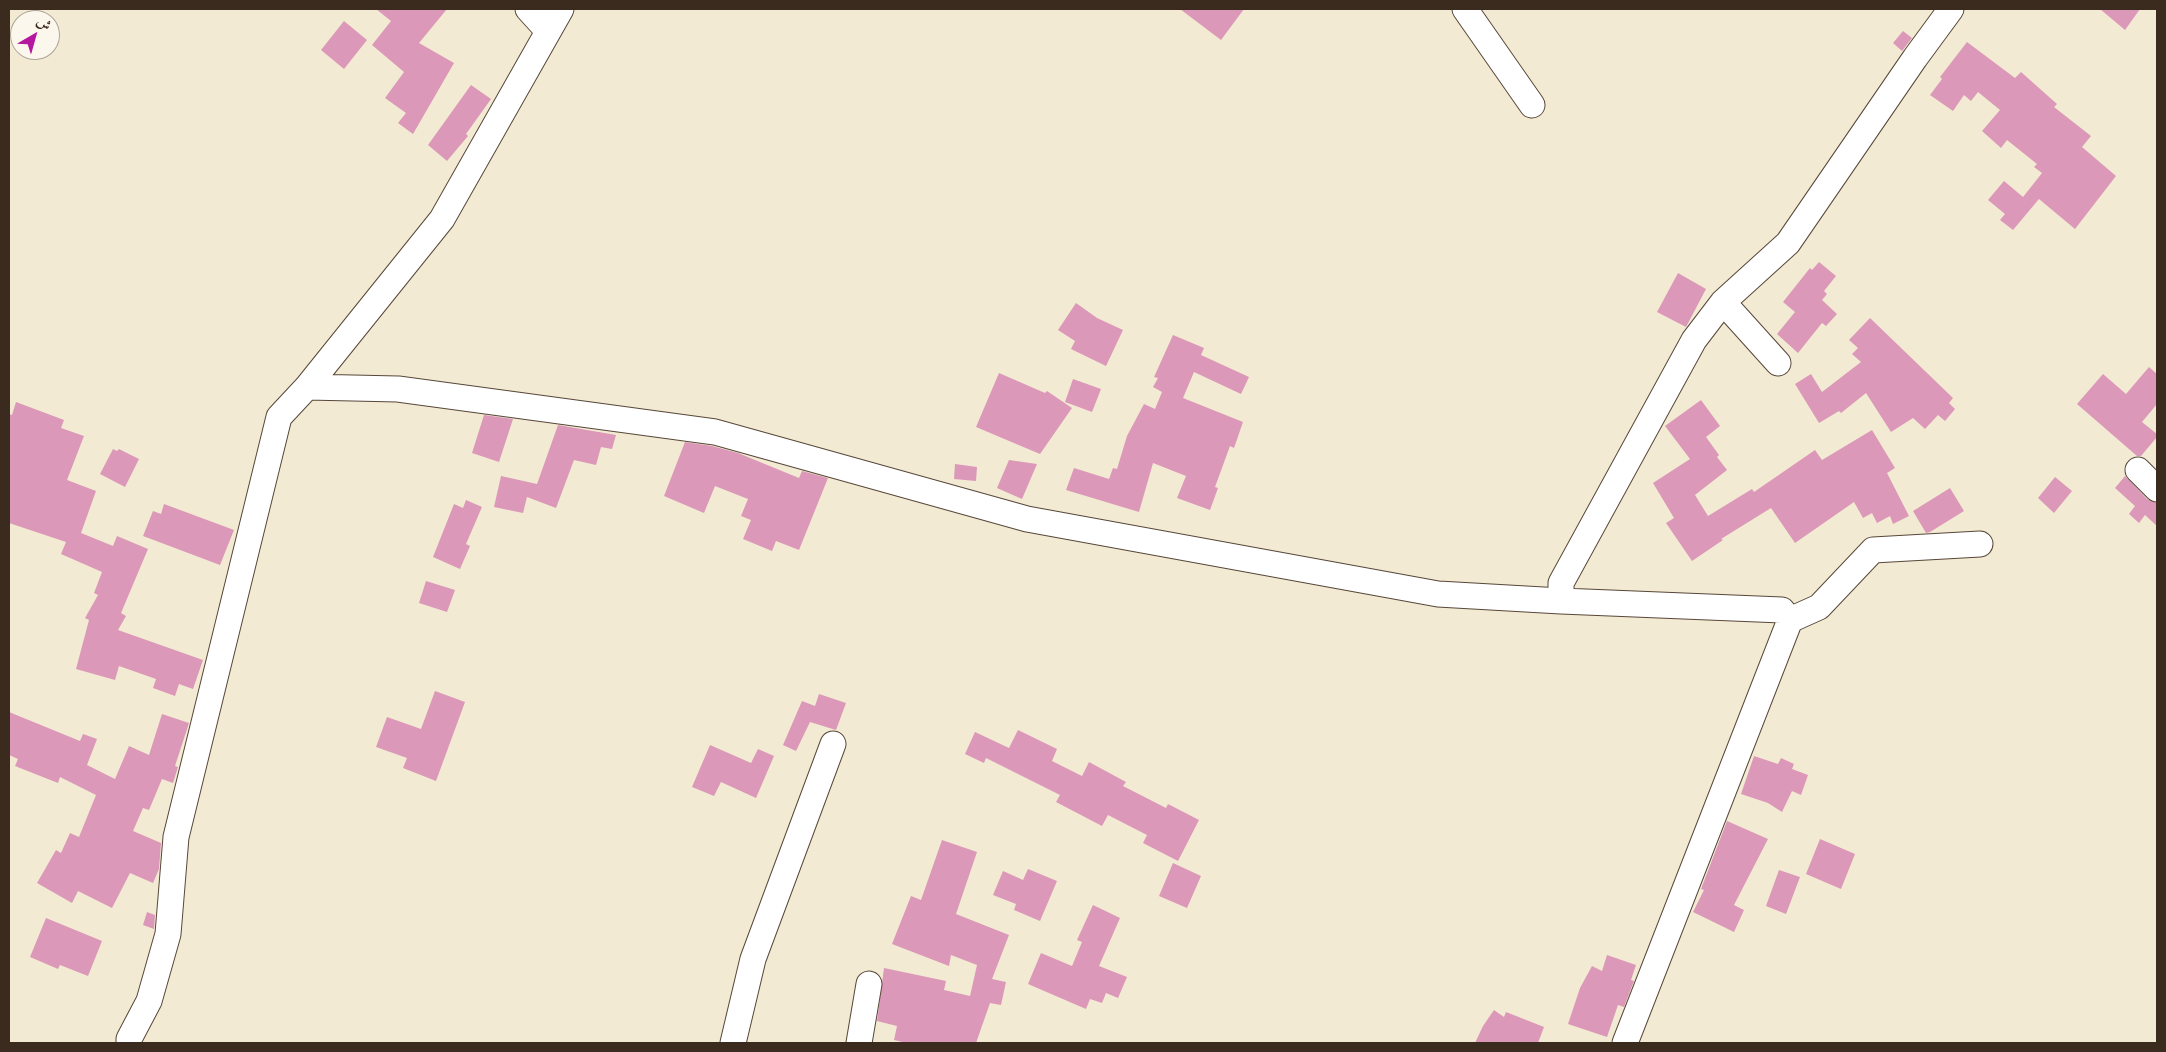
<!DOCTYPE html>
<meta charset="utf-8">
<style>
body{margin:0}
#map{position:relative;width:2166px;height:1052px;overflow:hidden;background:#f3ead3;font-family:Cardo,Amiri,serif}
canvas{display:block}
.frame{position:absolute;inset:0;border:10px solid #3b2a1e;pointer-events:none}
.north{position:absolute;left:10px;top:10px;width:50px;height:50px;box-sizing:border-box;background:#fbf7ec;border:1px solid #aea59a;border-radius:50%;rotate:38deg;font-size:14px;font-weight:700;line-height:20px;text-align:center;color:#3b2a1e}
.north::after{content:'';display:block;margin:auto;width:18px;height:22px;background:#b5179e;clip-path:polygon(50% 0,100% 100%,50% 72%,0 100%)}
</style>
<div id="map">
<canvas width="2166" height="1052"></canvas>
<div class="frame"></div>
<div class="north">ش</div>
</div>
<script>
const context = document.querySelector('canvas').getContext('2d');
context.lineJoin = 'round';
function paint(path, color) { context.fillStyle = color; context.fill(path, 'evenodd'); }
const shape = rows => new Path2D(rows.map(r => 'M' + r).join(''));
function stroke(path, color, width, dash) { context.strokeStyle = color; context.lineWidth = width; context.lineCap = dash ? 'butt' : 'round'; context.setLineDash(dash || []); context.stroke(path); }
const building = shape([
 [376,9,447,9,419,43,454,63,413,134,398,123,406,113,385,98,404,72,372,45,391,21],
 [1180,9,1244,9,1221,40],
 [2100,9,2140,9,2125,30],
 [344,21,367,40,344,69,321,50],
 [1903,31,1912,38,1902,51,1893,43],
 [1967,42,2015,78,2021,72,2057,104,2054,107,2091,136,2082,147,2116,176,2075,229,2039,199,2013,230,2000,220,2005,214,1988,200,2004,181,2023,197,2042,173,2034,167,2037,164,2007,140,2001,148,1982,131,2000,110,1978,92,1971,101,1964,95,1953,111,1930,95,1942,79,1940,77],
 [471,85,491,99,466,134,468,136,447,161,428,145],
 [1819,262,1836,276,1824,291,1827,294,1822,300,1837,314,1826,326,1822,323,1798,353,1777,334,1795,312,1783,302,1810,268,1812,270],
 [1678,273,1706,289,1686,327,1657,312],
 [1076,303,1097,318,1123,330,1106,366,1071,349,1075,341,1058,330],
 [1870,318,1953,398,1949,403,1955,409,1945,421,1938,415,1925,429,1913,418,1891,432,1866,393,1841,413,1839,411,1819,423,1795,384,1811,374,1822,392,1861,362,1852,354,1858,348,1849,340],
 [1173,335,1204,348,1201,355,1249,377,1241,394,1194,372,1183,398,1243,422,1234,448,1230,446,1215,487,1218,488,1210,510,1177,498,1186,476,1153,463,1139,512,1066,490,1074,468,1109,479,1113,468,1117,469,1127,436,1144,404,1155,409,1162,392,1153,387,1158,378,1154,377],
 [2149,367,2157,374,2157,404,2142,422,2157,434,2157,437,2141,456,2137,456,2077,404,2103,374,2126,394],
 [999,373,1045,393,1047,391,1072,408,1040,454,976,427],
 [1073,379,1101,389,1092,412,1065,402],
 [1701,400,1720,426,1706,437,1719,455,1717,457,1727,470,1695,495,1708,516,1752,489,1754,492,1815,450,1822,460,1872,430,1895,468,1887,473,1909,516,1893,524,1890,516,1877,523,1872,513,1863,518,1854,502,1795,543,1771,508,1721,539,1723,540,1692,561,1666,523,1674,518,1653,483,1690,459,1665,426],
 [16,402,64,420,61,428,84,436,67,480,96,491,81,533,113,546,117,536,148,549,121,613,126,616,118,630,203,660,193,689,179,684,175,696,153,688,156,679,119,666,115,680,76,669,89,620,85,618,98,595,94,593,102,572,61,554,66,542,9,523,9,414,12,415],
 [484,415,513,419,499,462,472,453],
 [558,425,616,435,612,449,601,447,596,465,574,460,556,508,527,497,523,513,494,507,501,476,537,484],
 [685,442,712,446,738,453,799,478,802,471,828,478,799,550,776,541,772,551,743,539,751,520,741,516,748,499,715,486,704,513,664,496],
 [113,449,117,451,119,449,139,459,125,487,100,474],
 [1009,460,1037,464,1022,499,997,488],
 [955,464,977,467,976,481,954,479],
 [2125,476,2147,499,2157,503,2157,526,2145,515,2139,523,2129,514,2135,506,2115,488],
 [2055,477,2072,491,2054,513,2038,498],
 [1950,488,1964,511,1930,532,1926,533,1913,511],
 [466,500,482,507,466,544,470,546,460,569,433,557,454,504,463,508],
 [164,504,234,530,220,565,143,536,153,511,161,514],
 [426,581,455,590,447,612,419,603],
 [435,691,465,702,436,781,403,768,407,758,376,747,387,717,421,729],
 [819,694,846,703,836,730,810,722,796,751,783,745,802,701,815,706],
 [9,712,80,741,83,734,97,739,87,765,115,779,129,746,149,755,162,714,189,723,175,766,178,767,173,783,162,779,149,810,143,808,133,831,161,843,159,869,153,883,130,873,112,908,78,891,72,903,37,883,56,850,61,853,70,833,79,837,96,795,60,777,58,783,15,766,18,759,9,755],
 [1018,730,1057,749,1052,761,1082,776,1089,762,1126,782,1123,786,1166,808,1168,804,1199,820,1178,861,1143,843,1147,835,1108,815,1102,826,1056,802,1060,795,986,758,984,763,965,754,975,732,1009,748],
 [710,745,751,763,758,749,774,756,756,798,721,782,714,796,692,787],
 [1754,756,1778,764,1781,758,1794,764,1792,769,1808,775,1801,795,1792,791,1782,812,1768,803,1741,794],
 [1727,821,1768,839,1734,905,1744,910,1734,932,1693,912,1704,890,1701,889],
 [1820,839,1855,854,1841,889,1806,874],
 [942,840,977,852,956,914,1009,935,992,979,1006,982,1001,1005,990,1003,976,1043,907,1043,894,1040,897,1026,877,1021,884,968,946,981,944,990,970,996,977,965,951,955,949,966,892,944,911,896,921,900],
 [1173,863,1201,876,1187,908,1159,896],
 [1028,869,1057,881,1040,921,1014,910,1016,904,993,895,1003,871,1023,880],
 [1779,870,1800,877,1786,914,1766,906],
 [1093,905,1120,918,1099,966,1127,977,1118,998,1106,993,1102,1003,1090,999,1086,1009,1028,984,1041,953,1072,966,1082,942,1077,940],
 [147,912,155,915,154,929,143,925],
 [46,918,102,941,88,976,60,965,58,969,30,957],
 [1607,955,1636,965,1631,980,1634,981,1624,1007,1618,1005,1607,1037,1568,1024,1580,988,1592,966,1602,971],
 [1494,1010,1504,1017,1506,1012,1544,1027,1538,1043,1475,1043,1483,1026]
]);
const minor = shape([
 [528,9,548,31],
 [1465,9,1532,105],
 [1723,302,1778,363],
 [307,387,442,219,561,9],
 [2138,470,2157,489],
 [1790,620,1819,607,1873,550,1980,544],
 [129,1043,129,1039,149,1001,168,934,176,837,279,417,307,387,398,389,715,432,1027,519,1438,594,1561,601],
 [733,1043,753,959,833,744],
 [859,1043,869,984],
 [1625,1043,1790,620,1782,610,1561,601,1561,583,1694,340,1723,302,1788,243,1915,58,1951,9]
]);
paint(building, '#db98b8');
stroke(minor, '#574739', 27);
stroke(minor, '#fff', 25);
</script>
